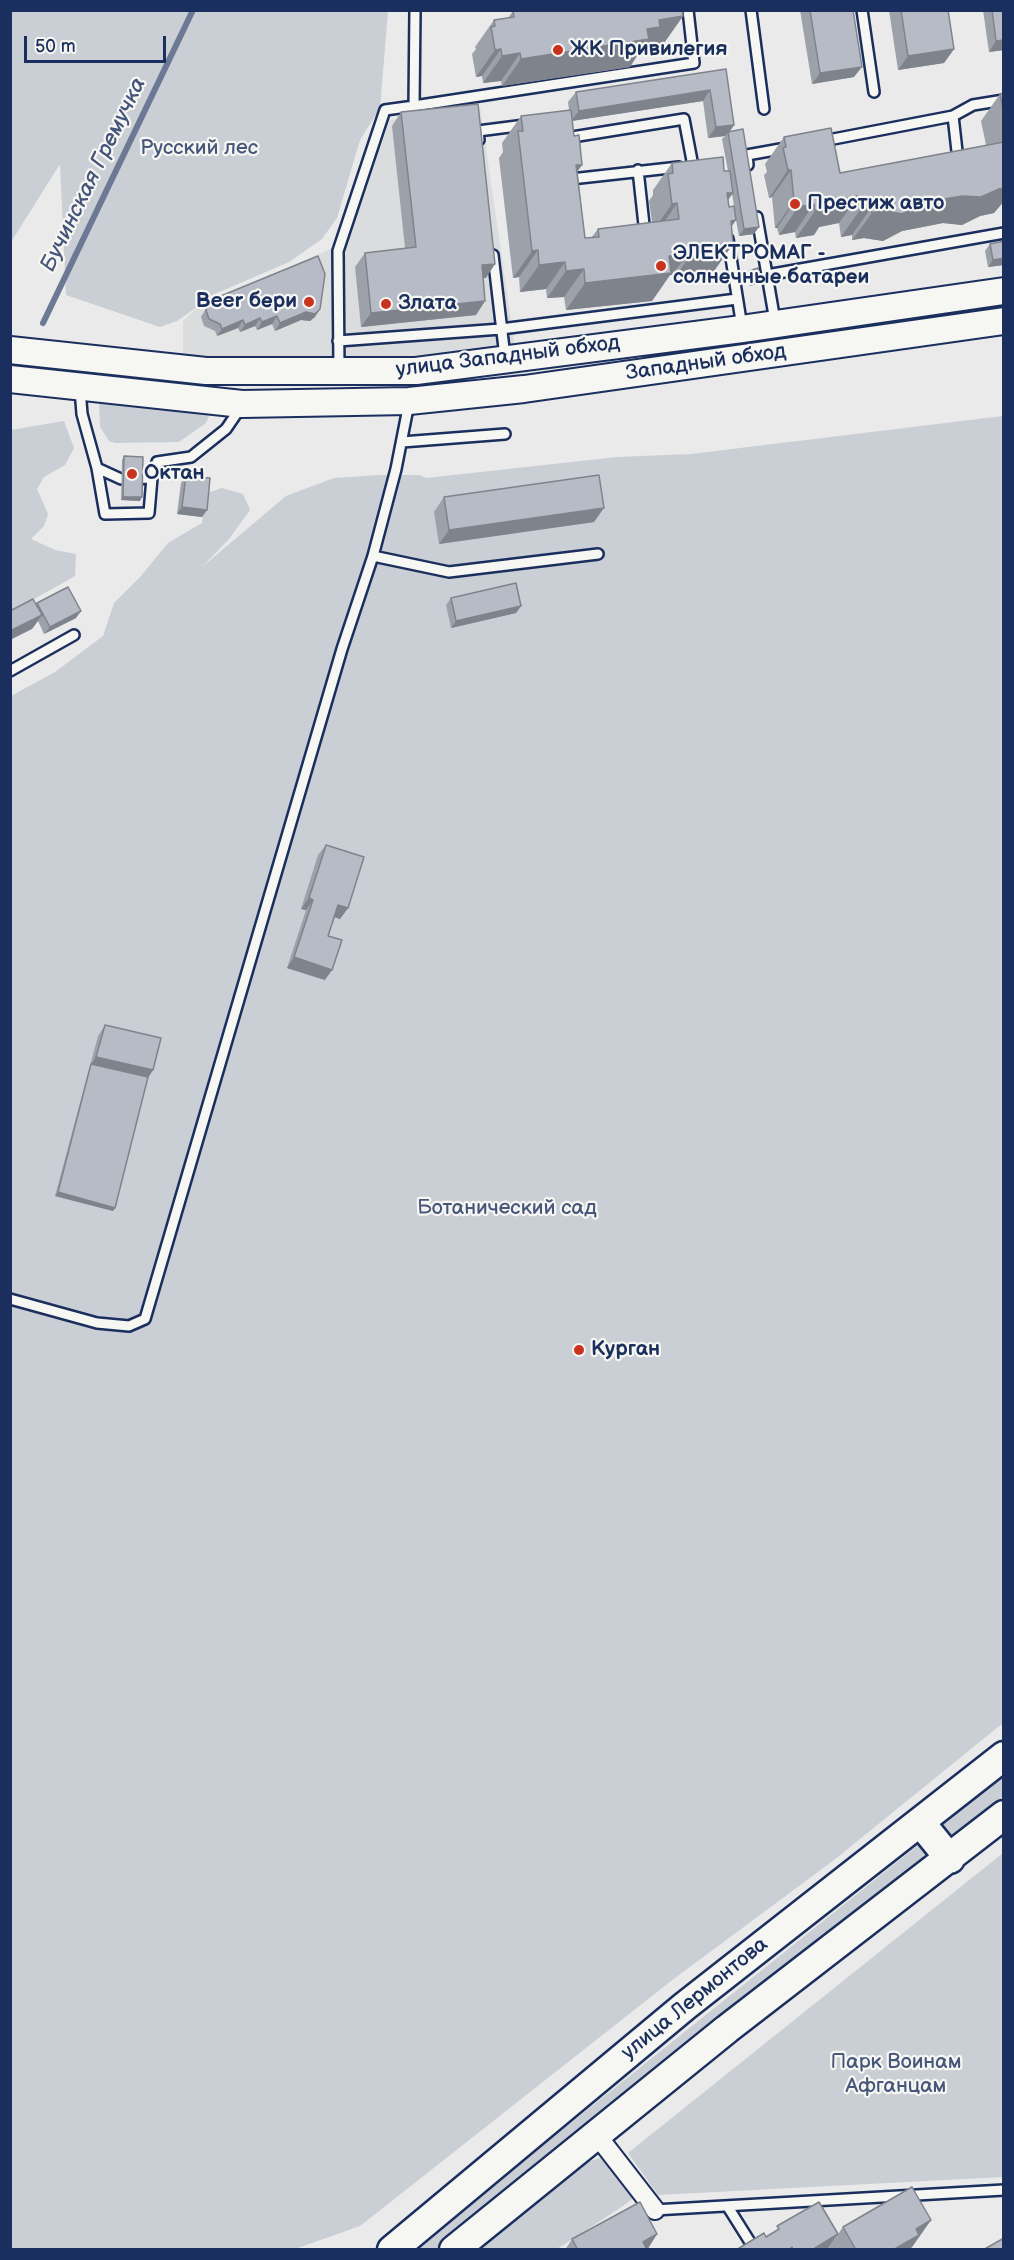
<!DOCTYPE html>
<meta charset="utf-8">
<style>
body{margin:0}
#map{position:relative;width:1014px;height:2260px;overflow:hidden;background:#e9eae9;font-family:"Balsamiq Sans",sans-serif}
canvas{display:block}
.frame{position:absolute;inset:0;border:12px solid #1b2f5e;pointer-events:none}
.scale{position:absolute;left:24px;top:36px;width:142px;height:27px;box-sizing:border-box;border:3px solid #1b2f5e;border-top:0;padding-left:8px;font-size:18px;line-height:21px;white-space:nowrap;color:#1b2f5e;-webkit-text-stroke:4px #f6f6f2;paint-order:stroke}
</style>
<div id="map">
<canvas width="1014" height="2260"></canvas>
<div class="frame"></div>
<div class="scale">50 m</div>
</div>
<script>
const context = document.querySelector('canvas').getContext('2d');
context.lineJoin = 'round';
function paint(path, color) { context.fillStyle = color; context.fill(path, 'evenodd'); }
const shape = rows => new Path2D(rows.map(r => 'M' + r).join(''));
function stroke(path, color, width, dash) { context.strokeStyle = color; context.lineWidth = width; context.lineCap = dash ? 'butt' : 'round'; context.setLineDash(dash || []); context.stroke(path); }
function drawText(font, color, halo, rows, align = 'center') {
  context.font = font + ' "Balsamiq Sans",sans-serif'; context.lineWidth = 4.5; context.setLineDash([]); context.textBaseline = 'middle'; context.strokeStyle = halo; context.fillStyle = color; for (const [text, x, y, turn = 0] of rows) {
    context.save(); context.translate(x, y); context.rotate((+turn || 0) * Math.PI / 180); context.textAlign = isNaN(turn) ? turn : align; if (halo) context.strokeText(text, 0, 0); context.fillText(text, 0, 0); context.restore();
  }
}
const built = shape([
 [480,107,515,348,314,364,183,358,183,321,197,308,348,241,390,120]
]);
const green = shape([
 [11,10,388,11,380,108,360,140,337,218,322,239,289,262,217,293,177,321,160,327,66,295,60,164,11,242],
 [99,400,210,413,206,423,179,442,115,443,109,441,100,427],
 [1003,416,1003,1723,834,1860,671,1981,360,2226,295,2249,11,2250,11,696,55,672,103,636,114,603,141,576,168,543,202,523,205,494,222,488,243,494,250,510,229,539,202,567,286,496,334,478,380,475,419,475,426,478,617,457,691,454],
 [64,421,74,448,65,465,44,477,37,489,48,514,44,526,31,539,55,550,76,554,75,576,11,612,11,430],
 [1003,1776,1003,1796,948,1840,938,1829],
 [922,1842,931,1853,460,2227,435,2249,412,2250],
 [1003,1853,1003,2177,658,2195,628,2153],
 [600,2158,609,2163,629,2190,632,2199,623,2206,557,2249,477,2250,585,2163]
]);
const stream = shape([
 [43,323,193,10]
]);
const service = shape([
 [751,10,764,109],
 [862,10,874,92],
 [414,106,694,63,688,10],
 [953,116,958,160],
 [566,138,684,119,693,166],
 [479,140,478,131,525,125],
 [823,141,953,116,973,105,1004,100],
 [748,165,747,155,786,148],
 [638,170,645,234],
 [571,182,571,179,679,167],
 [757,217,775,321],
 [728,239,742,327],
 [493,255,505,357],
 [767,275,1004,233],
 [338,341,501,329,737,299],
 [339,370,338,251,385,110,414,106,415,10],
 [80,389,82,414,97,468,105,514,149,513,152,478,157,462,191,457,226,429,241,407],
 [402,442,505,434],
 [97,468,121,479,152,478],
 [373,556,449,572,598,554],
 [10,671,74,635],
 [10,1299,97,1323,129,1326,145,1319,342,649,373,556,396,469,409,403],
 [728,2207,755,2250],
 [654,2210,1004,2190]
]);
const minor = shape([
 [596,2134,655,2210]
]);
const secondary = shape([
 [10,350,206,371,416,371,742,329,1004,291],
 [10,379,242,404,409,401,524,389,1004,321]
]);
const primary = shape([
 [920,1822,950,1859],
 [392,2250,685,2006,1004,1756],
 [454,2250,727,2029,1004,1815]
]);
const wall = shape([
 [800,10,853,10,854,77,812,84],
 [889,10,948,10,954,49,944,63,898,70],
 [983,10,1004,10,1004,50,989,52],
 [513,11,683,16,664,43,647,46,641,54,638,54,630,67,502,86,501,81,483,83,482,76,476,77,472,54,476,49,475,47,494,20,508,18],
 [726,69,734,125,730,131,754,234,739,236,736,220,731,227,733,244,714,271,708,272,705,277,673,280,672,275,670,275,652,301,566,310,564,297,547,298,546,289,520,292,519,277,513,278,499,158,503,152,502,143,521,116,569,110,568,102,576,92],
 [703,101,708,138,725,136,722,139,728,171,724,171,672,163,653,190,653,195,649,201,652,222,598,229,591,238,585,238,572,121],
 [732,194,734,206,729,207,728,199],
 [1004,93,1004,201,994,213,980,216,962,225,943,223,902,231,883,241,864,238,852,240,852,235,841,237,839,223,819,227,814,235,796,238,795,232,779,235,777,228,775,228,772,197,769,198,764,175,767,172,765,164,784,137,840,173,986,145,981,121,1000,94],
 [401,112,486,278,483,278,485,301,476,315,361,327,355,267,365,253,405,248,392,126],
 [1004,241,1004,265,988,267,985,251,990,244],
 [749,271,761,280,759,283,750,286,747,274],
 [211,300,315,317,310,321,301,320,275,331,272,324,257,330,255,326,240,332,238,328,217,336,215,331,204,326,201,317],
 [124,456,140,501,121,500,122,460],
 [186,476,207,510,202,517,177,514,181,483],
 [444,497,594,522,439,544,434,512],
 [451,598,521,606,516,613,451,628,446,605],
 [37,603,76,618,44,634,38,621,32,629],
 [326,845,348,908,340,919,335,917,328,936,325,980,287,968,306,910,301,909,318,855],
 [105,1025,153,1070,148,1077,115,1208,113,1211,55,1196,98,1036],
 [931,2220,912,2247,908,2250,827,2250,843,2227],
 [657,2234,647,2250,565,2250,572,2239]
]);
const shadedWall = shape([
 [683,16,664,43,647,46,641,54,638,54,630,67,502,86,521,59,647,29,659,20],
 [1004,40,1004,50,989,52,996,41],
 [501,49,482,76,476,77,495,50],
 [954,49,944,63,898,70,908,56],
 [520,53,501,81,483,83,502,56],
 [862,67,854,77,812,84,820,73],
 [710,90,703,101,571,121,579,111],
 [734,125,728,134,728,132,725,136,708,138,716,127],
 [576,165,582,165,563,192],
 [788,170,791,170,772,197,769,198],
 [1004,180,1004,201,994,213,980,216,962,225,943,223,902,231,883,241,864,238,852,240,872,213,921,203],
 [727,193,733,193,714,220],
 [858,196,839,223,819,227,814,235,796,238,815,211,832,201],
 [796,200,777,228,775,228,794,201],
 [677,203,658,231,653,231,672,204],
 [814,204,795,232,779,235,798,207],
 [871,208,852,235,841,237,860,210],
 [736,220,717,247,731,221],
 [759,227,754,234,739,236,744,229],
 [733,244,714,271,708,272,705,277,673,280,692,253,724,245],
 [692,248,672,275,670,275,652,301,566,310,585,283,669,256,678,250],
 [538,250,519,277,513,278,532,251],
 [1004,258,1004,265,988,267,993,260],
 [565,262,546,289,520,292,539,265],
 [495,264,486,278,472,279,482,265],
 [584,269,564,297,547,298,566,271],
 [761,280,759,283,750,286,753,282],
 [485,301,476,315,361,327,371,313],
 [320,309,315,317,310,321,301,320,275,331,280,323,306,312],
 [277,316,272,324,257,330,262,322],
 [260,318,255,326,240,332,245,325],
 [243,320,238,328,217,336,222,329],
 [123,497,142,497,140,501,121,500],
 [182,507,207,510,202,517,177,514],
 [604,508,594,522,439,544,449,530],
 [521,606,516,613,451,628,456,621],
 [81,611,76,618,44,634,50,627],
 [42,615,32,629,10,640,10,631],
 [309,898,313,900,306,910,301,909],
 [338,905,348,908,340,919,331,916],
 [294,957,332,970,325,980,287,968],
 [96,1057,153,1070,146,1081,91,1064],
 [58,1192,115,1208,113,1211,55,1196],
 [931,2220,912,2247,908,2250,893,2250,916,2229],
 [657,2234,647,2250,638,2250,643,2242],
 [838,2234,827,2250,812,2250]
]);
const building = shape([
 [517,10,682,10,683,16,659,20,660,27,647,29,649,39,521,59,520,53,502,56,501,49,495,50,491,27,495,26,494,20,514,17,513,11,517,10],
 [810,10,853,10,862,67,820,73,810,10],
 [901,10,948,10,954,49,908,56,901,10],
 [992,10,1004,10,1004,40,996,41,992,10],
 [726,69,734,125,716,127,710,90,579,111,576,92,726,69],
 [1004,93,1004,113,1000,94,1004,93],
 [478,104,495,264,482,265,485,301,371,313,365,253,416,247,401,112,478,104],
 [571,110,574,136,579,135,582,165,576,165,585,238,599,237,598,229,679,219,677,203,672,204,668,174,673,173,672,163,723,157,724,171,730,171,733,193,727,193,729,207,734,206,736,220,731,221,733,244,724,245,724,249,692,253,692,248,678,250,679,255,669,256,671,273,585,283,584,269,566,271,565,262,539,265,538,250,532,251,518,131,523,131,521,116,571,110],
 [831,128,840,173,1004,142,1004,188,999,189,981,197,962,196,921,203,902,214,883,210,872,213,871,208,860,210,858,196,832,201,833,208,815,211,814,204,798,207,796,200,794,201,791,170,788,170,783,148,786,147,784,137,831,128],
 [743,129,759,227,744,229,728,132,743,129],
 [1004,241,1004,258,993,260,990,244,1004,241],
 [318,256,325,274,320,309,315,314,306,312,280,323,277,316,262,322,260,318,245,325,243,320,222,329,220,324,209,319,206,310,211,300,318,256],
 [758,268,761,280,753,282,749,271,758,268],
 [124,456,143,457,142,497,123,497,124,456],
 [599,475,604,508,449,530,444,497,599,475],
 [186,476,210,478,207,510,182,507,186,476],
 [516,583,521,606,456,621,451,598,516,583],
 [68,587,81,611,50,627,37,603,68,587],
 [33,599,42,615,10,631,10,611,33,599],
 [326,845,364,857,348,908,338,905,328,936,342,940,332,970,294,957,313,900,309,898,326,845],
 [105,1025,161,1038,153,1070,96,1057,105,1025],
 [91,1064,148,1077,115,1208,58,1192,91,1064],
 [912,2187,931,2220,916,2229,919,2235,893,2250,856,2250,843,2227,912,2187],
 [640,2202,657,2234,643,2242,646,2248,644,2250,578,2250,572,2239,640,2202],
 [819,2202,838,2234,812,2250,793,2250,792,2247,788,2250,736,2250,764,2233,766,2237,779,2229,777,2226,819,2202],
 [1004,2238,1004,2250,983,2250,1004,2238]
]);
const markers = [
 [558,50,6,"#c8321e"],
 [795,204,6,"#c8321e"],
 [661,266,6,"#c8321e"],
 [309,302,6,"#c8321e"],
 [386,304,6,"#c8321e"],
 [132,474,6,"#c8321e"],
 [579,1350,6,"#c8321e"]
];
const poiNames = [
 ["ЖК Привилегия",570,50],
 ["Престиж авто",807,204],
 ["ЭЛЕКТРОМАГ -",673,254],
 ["солнечные батареи",673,278],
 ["Beer бери",297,302,"right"],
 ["Злата",398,304],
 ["Октан",144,474],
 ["Курган",591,1350]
];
const parkNames = [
 ["Русский лес",199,149],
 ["Ботанический сад",507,1209],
 ["Парк Воинам",896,2063],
 ["Афганцам",896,2087]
];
const streetNames = [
 ["улица Западный обход",508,357,-7],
 ["Западный обход",706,363,-8],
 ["улица Лермонтова",695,1999,-39]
];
const waterNames = [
 ["Бучинская Гремучка",94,175,-64]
];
paint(built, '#dadcde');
paint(green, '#caced5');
stroke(stream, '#6c7995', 6);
stroke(service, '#1b2f5e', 14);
stroke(minor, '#1b2f5e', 22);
stroke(secondary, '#1b2f5e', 30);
stroke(primary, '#1b2f5e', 33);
stroke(service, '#f6f6f2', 9);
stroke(minor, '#f6f6f2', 18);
stroke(secondary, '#f6f6f2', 26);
stroke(primary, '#f6f6f2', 28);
paint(wall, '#9da1aa');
paint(shadedWall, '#7f838b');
paint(building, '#b6bbc6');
stroke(building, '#7f838b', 1.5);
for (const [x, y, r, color] of markers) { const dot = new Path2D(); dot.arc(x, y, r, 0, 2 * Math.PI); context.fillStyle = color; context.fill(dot); stroke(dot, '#f6f6f2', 2); }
drawText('bold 21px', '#1b2f5e', '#f6f6f2', poiNames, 'left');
drawText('21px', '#47577c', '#f6f6f2', parkNames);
drawText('21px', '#1b2f5e', '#f6f6f2', streetNames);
drawText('italic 22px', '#44547a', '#f6f6f2', waterNames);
</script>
